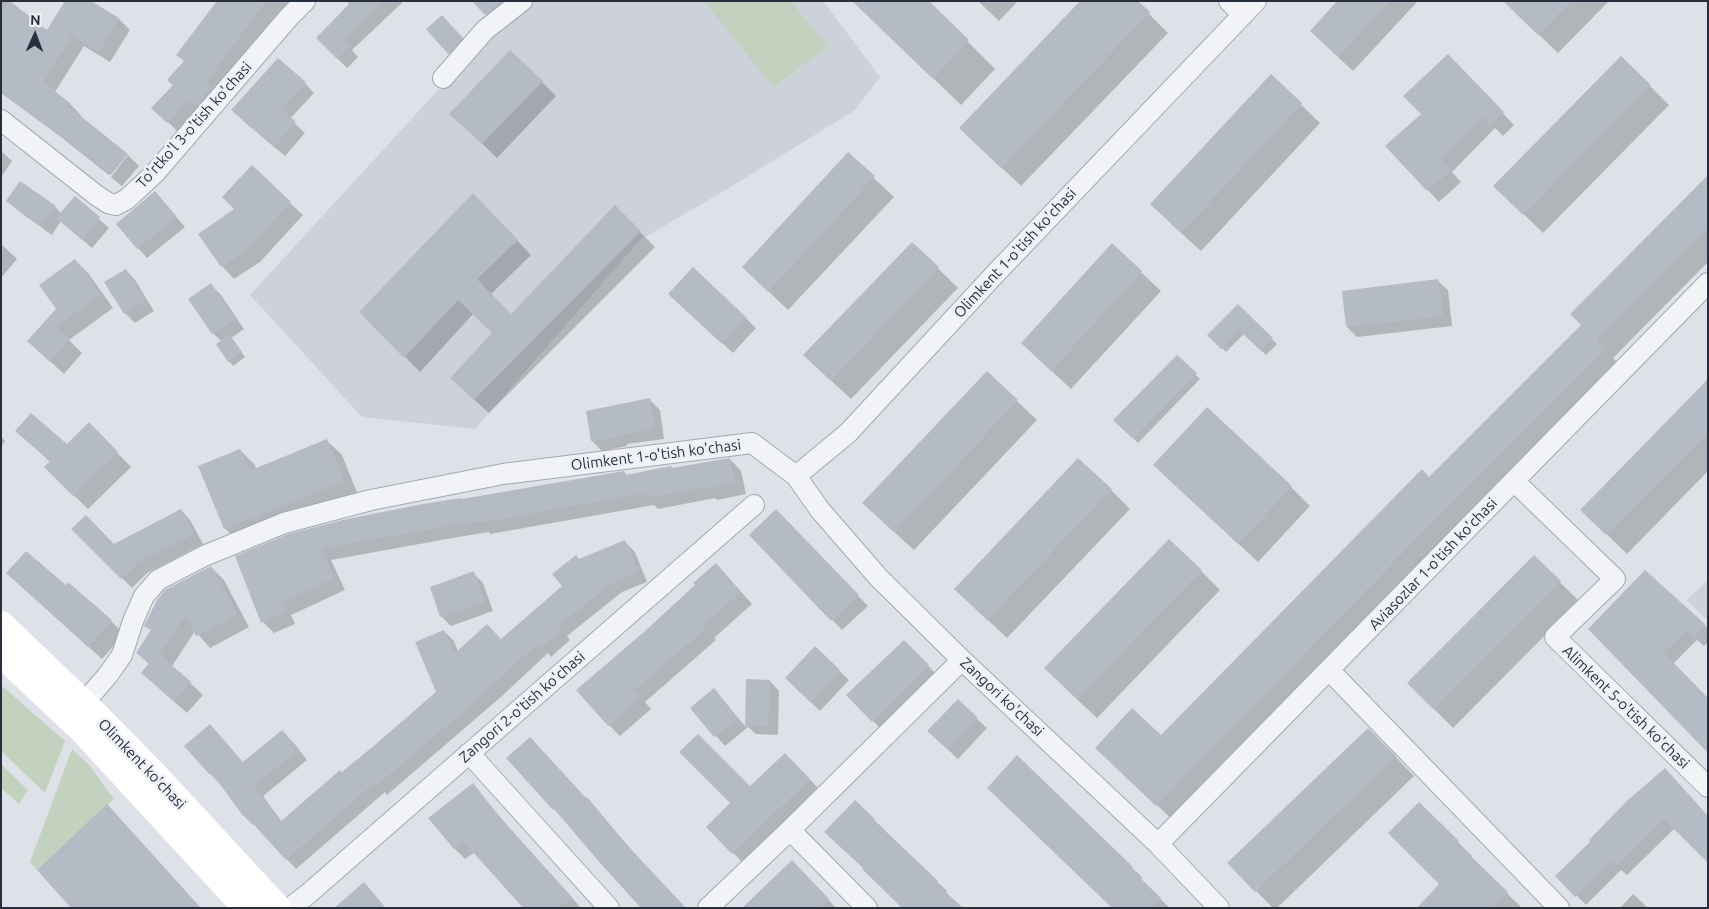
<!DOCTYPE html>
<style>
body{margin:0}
#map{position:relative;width:1709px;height:909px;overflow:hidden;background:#dee2e8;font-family:Ubuntu,sans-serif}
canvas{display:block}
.frame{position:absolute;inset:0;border:2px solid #272f3f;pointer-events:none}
.north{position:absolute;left:10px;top:10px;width:50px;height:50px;-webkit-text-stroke:4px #edf1f6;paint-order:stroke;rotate:2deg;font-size:14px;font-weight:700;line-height:20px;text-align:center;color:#272f3f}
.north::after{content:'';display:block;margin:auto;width:18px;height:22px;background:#272f3f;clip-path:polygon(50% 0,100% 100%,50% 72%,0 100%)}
</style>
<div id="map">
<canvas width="1709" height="909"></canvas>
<div class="frame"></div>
<div class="north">N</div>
</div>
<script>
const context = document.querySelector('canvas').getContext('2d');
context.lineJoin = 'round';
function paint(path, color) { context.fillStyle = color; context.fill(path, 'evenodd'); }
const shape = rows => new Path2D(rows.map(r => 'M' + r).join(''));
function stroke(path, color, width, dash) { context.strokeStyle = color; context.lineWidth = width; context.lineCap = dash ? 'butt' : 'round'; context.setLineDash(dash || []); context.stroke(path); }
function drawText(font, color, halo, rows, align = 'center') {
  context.font = font + ' Ubuntu,sans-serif'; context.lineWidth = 5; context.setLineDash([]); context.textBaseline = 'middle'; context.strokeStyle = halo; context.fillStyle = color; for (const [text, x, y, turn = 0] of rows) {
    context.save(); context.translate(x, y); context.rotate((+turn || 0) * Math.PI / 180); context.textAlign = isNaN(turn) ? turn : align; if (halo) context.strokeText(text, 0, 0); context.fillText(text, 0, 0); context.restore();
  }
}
const built = shape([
 [533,1,823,1,880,77,855,110,729,188,640,240,475,429,362,417,250,295,493,30],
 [1708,580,1708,621,1687,600]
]);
const green = shape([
 [704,1,790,1,829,46,773,87],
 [1,685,65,741,45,793,1,751],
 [72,749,90,766,114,799,37,870,30,862],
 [1,764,28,790,19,804,1,788]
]);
const shadow = shape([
 [1,1,8,1,48,32,89,1,119,19,130,30,110,62,84,46,55,92,70,104,81,115,80,116,127,154,109,175,57,134,1,93],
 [218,1,293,1,180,134,153,107,174,85,185,62],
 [346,1,404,1,352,50,358,57,347,68,317,38,350,5],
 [474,1,524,1,496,24],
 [853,1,927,1,995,69,961,105],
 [978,1,1018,1,999,21],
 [1136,1,1168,33,1021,186,980,147],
 [1339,1,1418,1,1353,71,1326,46],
 [1517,1,1609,1,1558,53,1530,26],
 [452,26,471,48,458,63,427,30],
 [1621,57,1669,105,1543,233,1495,186],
 [1459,67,1514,125,1503,136,1495,128,1452,172,1461,182,1439,202,1387,146,1423,114],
 [1271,76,1320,123,1201,251,1171,224],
 [542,82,556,96,497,158,466,128],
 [305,83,314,93,290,119,305,133,285,156,242,120],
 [1,151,12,161,1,177],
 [848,154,894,197,788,310,763,286],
 [128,155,139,166,122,186,111,177],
 [1708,177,1708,262,1613,358,1622,367,1175,822,1114,765,1161,737,1429,478,1583,325],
 [155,193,185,227,147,258,117,225],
 [75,198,109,228,92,248,61,221,52,235,17,210,8,200,55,207,62,214],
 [290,203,303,215,260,262,234,279,222,266,199,235,236,209],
 [615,207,655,247,489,413,467,393,493,333,474,313,420,372,361,312,487,209,531,255,490,295,511,316],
 [912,243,958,288,851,399,824,374],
 [1,244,17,259,1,278],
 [1112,245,1161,291,1071,389,1042,362],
 [75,260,88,273,113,308,69,340,82,353,64,374,42,354],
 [694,269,756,328,733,353,679,303],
 [126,270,135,280,154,311,135,323,125,313],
 [1438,281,1448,290,1452,326,1357,337,1347,327],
 [211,285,221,295,244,329,231,338,245,357,233,366,229,361,222,342,213,333,190,299],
 [1238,306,1277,344,1266,355,1244,334,1226,352,1209,335],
 [1177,357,1200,379,1138,443,1115,420],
 [987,373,1037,420,914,550,883,522],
 [1708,381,1708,471,1627,554,1582,510],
 [650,400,660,410,664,439,627,444,627,446,602,451,592,441,588,412],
 [89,424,131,467,88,509,45,467,50,462,17,431,67,446],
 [1,437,5,441,1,447],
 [327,441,342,455,358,495,239,543,225,528,240,450,255,465,256,469],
 [730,459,741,471,746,494,717,500,715,498,658,509,654,505,490,534,489,532,447,539,331,560,345,590,291,615,295,624,274,633,263,622,236,557,462,500,624,472,628,476],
 [1174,484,1291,487,1310,506,1258,562],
 [1111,490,1130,509,1007,638,975,608],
 [181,510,190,520,203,544,147,573,132,588,73,529,114,545],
 [776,511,868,606,842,630,750,535],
 [625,542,635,552,647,582,622,592,567,636,570,640,551,657,548,653,502,696,387,795,385,792,296,869,255,824,253,825,244,816,220,784,186,747,244,763,292,741,307,760,263,796,282,822,342,774,437,692,444,631,454,641,458,652,501,641,564,586,580,560],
 [1534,557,1579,601,1453,728,1408,683],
 [211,567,224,580,249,627,210,648,195,631,172,666,203,695,187,713,155,685,150,665,137,653,152,631,146,625],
 [1201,571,1220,590,1097,718,1065,688],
 [1645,572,1708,628,1708,642,1704,646,1697,640,1673,664,1673,717],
 [473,573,483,583,493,611,451,626,441,616],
 [727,576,752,604,714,638,716,640,645,702,651,709,620,736,609,725,645,632,696,585],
 [21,586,66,587,111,621,124,634,102,659],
 [904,641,938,676,882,730,847,695],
 [815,648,849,680,820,711,796,688],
 [747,680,770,681,779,691,778,735,756,734,748,727,725,746,691,708,714,690,746,727],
 [977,719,987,728,958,759,939,741],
 [1388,749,1414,776,1277,908,1273,908,1256,891],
 [785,754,819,789,743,863,708,827],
 [507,758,587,799,637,856,564,819],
 [472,785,514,833,581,908,524,908,475,852,465,859,455,849,430,819],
 [998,797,1132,868,1142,877,1140,880,1170,908,1113,908],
 [1630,800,1708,815,1708,861,1675,828,1627,875,1621,870,1586,905,1557,876,1592,842],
 [1419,804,1472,856,1470,857,1521,907,1520,908,1419,908,1441,884],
 [874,820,884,829,883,831,947,891,945,893,864,868,836,842],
 [803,873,836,908,744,908],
 [1633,894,1643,903,1647,908,1620,908]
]);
const building = shape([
 [10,1,47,30,65,1,91,1,119,18,99,52,72,35,43,82,70,103,68,106,128,154,111,175,71,143,1,92,1,13],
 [217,1,266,1,206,82,212,88,195,106,189,100,167,123,151,108,173,85,167,80,184,61,176,55],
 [352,1,383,1,343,40,350,46,337,59,316,38],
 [472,1,502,1,485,15],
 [852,1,929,1,969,40,933,79],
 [1080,1,1138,1,1150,12,1001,168,959,128],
 [1337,1,1390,1,1338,57,1310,31],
 [1503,1,1571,1,1538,35],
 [442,15,463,38,448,54,426,29],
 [510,50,543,81,482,144,449,114],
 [1448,54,1504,112,1490,125,1483,117,1441,159,1451,170,1427,191,1385,146,1421,114,1403,96],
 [1621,56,1651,85,1523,215,1493,186],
 [278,58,306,82,281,109,296,122,274,147,231,110],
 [1271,74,1302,103,1181,233,1150,204],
 [848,152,875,176,768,292,742,267],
 [252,165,291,202,247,249,221,267,198,234,234,209,222,197],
 [1708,175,1708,227,1596,340,1605,349,1454,500,1156,806,1095,748,1132,708,1161,735,1422,469,1429,477,1581,325,1570,314],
 [20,181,56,206,41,226,6,201],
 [155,191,177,217,137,249,116,224],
 [473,193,518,240,477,279,511,314,615,205,641,231,474,400,450,378,492,333,458,300,404,358,359,312],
 [75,196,100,217,82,240,56,218],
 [912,242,939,267,831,381,803,355],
 [1112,243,1142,271,1051,371,1021,343],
 [75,259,101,294,56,327,70,339,50,362,27,341,56,309,39,285],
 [693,267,747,318,722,344,668,294],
 [126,269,145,301,124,314,104,282],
 [1438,279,1443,316,1346,327,1342,291],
 [211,283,235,319,212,334,188,299],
 [1238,304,1273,338,1261,351,1239,330,1221,349,1207,335],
 [230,335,242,352,228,362,216,344],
 [1177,355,1197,373,1133,439,1113,420],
 [987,371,1018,400,894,532,862,503],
 [1708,379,1708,432,1606,535,1580,510],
 [650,398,655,429,618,435,618,437,591,441,586,411],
 [1207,407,1292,486,1238,544,1153,465],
 [31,413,67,444,89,422,118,452,73,496,44,467,50,461,15,431],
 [327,439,344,481,224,529,198,466,240,449,249,471],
 [730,458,735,483,704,489,704,487,645,498,644,493,478,523,477,521,435,528,321,549,334,578,281,603,285,612,261,623,235,556,288,534,347,519,423,504,461,498,462,499,624,471,626,475,671,466,672,468],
 [1078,458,1112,489,987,620,954,589],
 [181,509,194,534,137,563,121,579,71,529,86,515,114,544],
 [776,509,859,595,831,621,749,535],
 [1169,539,1202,570,1077,699,1044,668],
 [625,540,638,572,612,583,558,626,562,630,541,648,537,644,472,704,376,786,374,783,286,860,245,815,243,816,212,773,210,775,184,746,210,724,243,762,282,730,299,749,254,786,280,822,340,770,342,772,376,744,436,692,415,642,444,630,454,654,487,624,501,639,562,586,552,574,576,555,579,559],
 [26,551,66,585,68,582,112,620,88,647,6,573],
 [1534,555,1561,581,1433,709,1407,683],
 [716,563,741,592,703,625,706,628,635,690,641,697,608,726,576,690,645,631,695,585,693,583],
 [211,566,237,614,196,636,185,616,159,654,191,682,174,701,141,673,150,662,136,653,151,630,144,626,157,600,165,590],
 [1645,570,1705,624,1694,638,1686,631,1664,653,1708,698,1708,753,1588,629],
 [474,571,484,602,440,617,430,587],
 [904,640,929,665,872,722,846,695],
 [815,646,840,670,810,702,785,678],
 [746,679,770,680,768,726,745,725],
 [714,688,738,718,714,737,690,708],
 [958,699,978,718,948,750,927,731],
 [1368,728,1396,756,1255,892,1227,863],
 [698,734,750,786,785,753,810,779,732,854,706,827,730,803,679,752],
 [530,737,586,798,587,797,627,845,686,908,641,908,601,864,554,809,553,810,506,758],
 [1017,755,1133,867,1131,869,1161,898,1152,908,1112,908,987,788],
 [1665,768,1708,816,1708,863,1664,819,1616,866,1611,861,1575,897,1555,876,1590,842,1589,840,1628,800],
 [473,783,503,821,572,897,559,908,523,908,464,842,454,849,428,818],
 [855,800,875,819,874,820,938,881,936,883,963,908,902,908,862,869,863,868,824,832],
 [1419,802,1459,841,1457,843,1508,892,1493,908,1417,908,1439,884,1388,833],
 [107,804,201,908,71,908,37,870],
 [792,860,829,899,820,908,742,908],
 [364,882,386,908,334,908]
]);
const street = shape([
 [1229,1,1243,15],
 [443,78,485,30,522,1],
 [1,120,96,195,108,203,116,205,127,199,155,173,289,17,305,1],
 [796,476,848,433,996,273,1256,1],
 [1514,481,1615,579,1555,637,1708,787],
 [1329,670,1559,908],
 [83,704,108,675,122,655,133,621,144,596,158,580,204,556,284,523,371,500,503,474,752,443,796,476,820,510,878,577,962,660,1158,844,1219,908],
 [469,753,609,908],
 [790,830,867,908],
 [1158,844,1708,283],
 [290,908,308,894,754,505],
 [708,908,790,830,962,660]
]);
const secondary = shape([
 [1,625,96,716,153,774,277,908],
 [1,653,83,730,247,908]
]);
const streetNames = [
 ["To'rtko'l 3-o'tish ko'chasi",194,125,-48],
 ["Olimkent 1-o'tish ko'chasi",1015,253,-47],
 ["Olimkent 1-o'tish ko'chasi",656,455,-7],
 ["Aviasozlar 1-o'tish ko'chasi",1433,564,-46],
 ["Zangori ko'chasi",1002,697,43],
 ["Zangori 2-o'tish ko'chasi",522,707,-41],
 ["Alimkent 5-o'tish ko'chasi",1626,707,44],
 ["Olimkent ko'chasi",142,764,46]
];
paint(built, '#ccd1da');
paint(green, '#c3d2bf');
paint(shadow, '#0003');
paint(building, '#b5bbc5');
stroke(street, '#a3a9b2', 22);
stroke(street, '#f1f3f6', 20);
stroke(secondary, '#fff', 28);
drawText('15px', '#272f3f', '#edf1f6', streetNames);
</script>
